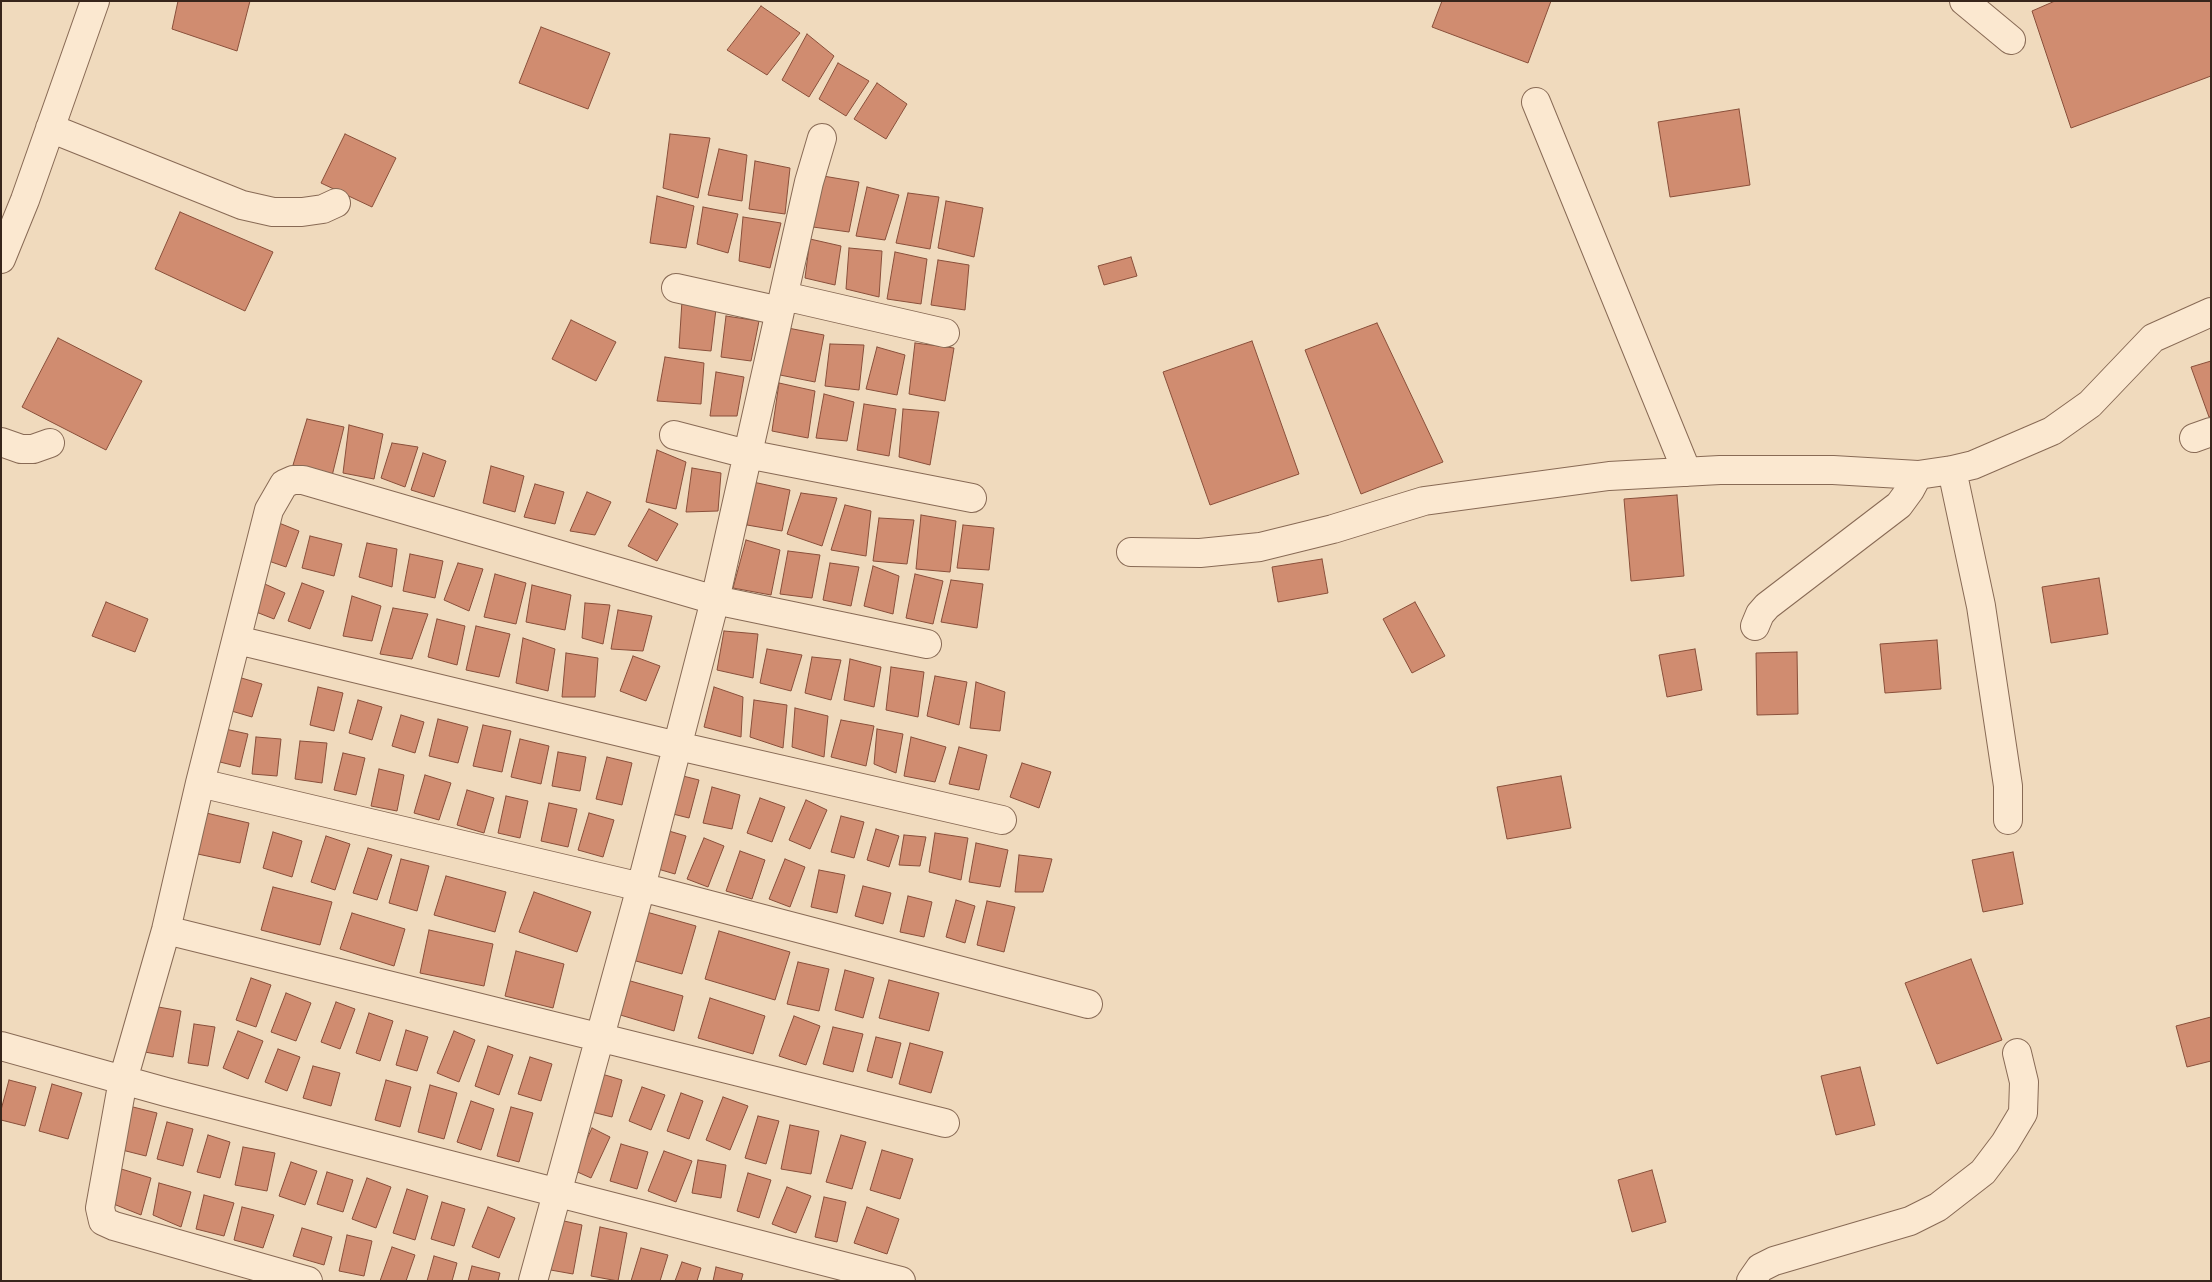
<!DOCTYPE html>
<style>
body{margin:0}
#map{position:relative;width:2212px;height:1282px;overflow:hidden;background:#f0dabd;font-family:"Times New Roman",serif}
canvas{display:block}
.frame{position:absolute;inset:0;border:2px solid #37251b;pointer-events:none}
</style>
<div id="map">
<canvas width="2212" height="1282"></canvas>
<div class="frame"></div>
</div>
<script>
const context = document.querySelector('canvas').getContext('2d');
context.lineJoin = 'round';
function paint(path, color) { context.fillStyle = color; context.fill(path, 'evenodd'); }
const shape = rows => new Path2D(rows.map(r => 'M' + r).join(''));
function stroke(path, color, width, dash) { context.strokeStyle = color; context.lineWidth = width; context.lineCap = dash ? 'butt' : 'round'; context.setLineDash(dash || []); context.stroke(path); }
const building = shape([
 [178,1,250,1,237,51,172,29,178,1],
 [1442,1,1551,1,1528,63,1432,27,1442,1],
 [2055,1,2211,1,2211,76,2071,128,2032,11,2055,1],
 [761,6,800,33,767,75,727,50,761,6],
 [541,27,610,53,588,109,519,83,541,27],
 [807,34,834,56,809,97,782,80,807,34],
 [838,63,869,81,846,116,819,99,838,63],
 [877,83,907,104,886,139,854,119,877,83],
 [1739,109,1750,185,1670,197,1658,122,1739,109],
 [345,134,396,158,372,207,321,183,345,134],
 [670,134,710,138,698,198,663,188,670,134],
 [719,149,747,155,742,201,708,195,719,149],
 [755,161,790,168,785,214,749,209,755,161],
 [817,175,859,182,849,232,813,227,817,175],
 [867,187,899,195,885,240,856,236,867,187],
 [908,193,939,197,930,249,896,243,908,193],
 [657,196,694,206,686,248,650,243,657,196],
 [946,201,983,208,974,257,938,248,946,201],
 [703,207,738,214,728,253,697,244,703,207],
 [180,212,273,252,245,311,155,269,180,212],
 [743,217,781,223,770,268,739,261,743,217],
 [810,239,841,246,835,285,805,278,810,239],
 [849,248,882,251,879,297,846,289,849,248],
 [895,252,927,259,921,304,887,299,895,252],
 [1131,257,1137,276,1104,285,1098,266,1131,257],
 [938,260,969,265,965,310,931,305,938,260],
 [682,301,716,309,711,351,679,348,682,301],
 [726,316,759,321,751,361,721,357,726,316],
 [571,320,616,342,596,381,552,359,571,320],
 [1377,323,1443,462,1361,494,1305,350,1377,323],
 [788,328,824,335,815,382,780,375,788,328],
 [58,338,142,381,106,450,22,407,58,338],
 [1252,341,1299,474,1210,505,1163,372,1252,341],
 [915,343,954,348,945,401,909,394,915,343],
 [830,344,864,345,859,390,825,386,830,344],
 [877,347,905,355,897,395,866,389,877,347],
 [665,357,704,363,701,404,657,401,665,357],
 [2211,361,2211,416,2209,417,2191,367,2211,361],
 [716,372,744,377,737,416,710,416,716,372],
 [779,383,815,391,808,438,772,431,779,383],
 [824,394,854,402,847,441,816,438,824,394],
 [864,404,896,409,889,456,857,450,864,404],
 [903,409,939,412,930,465,899,457,903,409],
 [307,419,344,427,332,476,293,465,307,419],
 [349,425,383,434,374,479,343,473,349,425],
 [392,443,418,447,405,487,381,478,392,443],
 [657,450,686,462,676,509,646,502,657,450],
 [423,453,446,461,434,497,411,490,423,453],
 [491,466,524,476,515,512,483,503,491,466],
 [692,468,721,473,718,511,686,512,692,468],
 [753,482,790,490,782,531,747,525,753,482],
 [535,484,564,492,555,524,524,517,535,484],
 [587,492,611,502,595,535,570,531,587,492],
 [801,493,837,498,822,546,787,534,801,493],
 [1677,495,1684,576,1631,581,1624,499,1677,495],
 [845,505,871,511,866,556,831,550,845,505],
 [649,509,678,524,657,561,628,546,649,509],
 [921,515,956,521,950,572,916,569,921,515],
 [879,518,914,520,907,564,873,561,879,518],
 [274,521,299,531,286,567,260,558,274,521],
 [963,525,994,528,989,570,957,568,963,525],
 [310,536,342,544,334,576,302,568,310,536],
 [746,540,780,550,771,595,733,588,746,540],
 [367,543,397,549,392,587,359,577,367,543],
 [788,551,820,555,812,598,780,594,788,551],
 [410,554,443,561,435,598,403,591,410,554],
 [1322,559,1328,593,1278,602,1272,567,1322,559],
 [458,563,483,569,469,611,444,600,458,563],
 [830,563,859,567,851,606,823,600,830,563],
 [873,566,899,576,893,614,864,606,873,566],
 [495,574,526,583,516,624,484,617,495,574],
 [915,574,943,581,933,624,906,618,915,574],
 [2099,578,2108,634,2051,643,2042,587,2099,578],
 [951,580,983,584,977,628,941,622,951,580],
 [258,581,285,593,274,619,246,608,258,581],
 [302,583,324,591,310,629,288,621,302,583],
 [532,585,571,595,565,630,526,622,532,585],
 [352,596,381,606,372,641,343,636,352,596],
 [106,602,148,619,135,652,92,636,106,602],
 [1415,602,1445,656,1412,673,1383,619,1415,602],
 [585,603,610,605,603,644,582,638,585,603],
 [393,608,428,614,412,659,380,654,393,608],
 [618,610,652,616,643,651,611,649,618,610],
 [437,619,465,626,457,665,428,657,437,619],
 [476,626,510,634,499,677,466,670,476,626],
 [724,631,758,634,753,678,717,670,724,631],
 [523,638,555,649,548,691,516,683,523,638],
 [1937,640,1941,689,1885,693,1880,644,1937,640],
 [767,649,802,655,791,691,760,683,767,649],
 [1695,649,1702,690,1667,697,1659,655,1695,649],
 [1797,652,1798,714,1757,715,1756,653,1797,652],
 [566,653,598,658,595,697,562,697,566,653],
 [633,656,660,666,646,701,620,691,633,656],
 [812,657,841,660,831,700,805,693,812,657],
 [850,659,881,667,874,707,844,700,850,659],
 [891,667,924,672,918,717,886,710,891,667],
 [935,676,967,682,959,725,927,716,935,676],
 [238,677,262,684,252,717,228,710,238,677],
 [976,682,1005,692,1000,731,970,728,976,682],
 [318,687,343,693,334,731,310,725,318,687],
 [714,687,743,697,741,737,704,727,714,687],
 [358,700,382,707,372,740,349,733,358,700],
 [754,700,787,705,783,748,750,737,754,700],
 [795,708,828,716,824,757,792,747,795,708],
 [401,715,424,722,415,753,392,746,401,715],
 [438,719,468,727,458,763,429,756,438,719],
 [841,720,874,726,866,766,831,757,841,720],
 [483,725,511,731,502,772,473,766,483,725],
 [216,727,248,734,240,767,208,759,216,727],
 [877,729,903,734,896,773,874,764,877,729],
 [256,737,281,739,277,776,252,774,256,737],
 [911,737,946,747,935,782,904,776,911,737],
 [520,739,549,746,541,784,511,777,520,739],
 [300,741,327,743,322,783,295,779,300,741],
 [959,747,987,755,979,790,949,784,959,747],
 [558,752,586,757,580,791,552,786,558,752],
 [343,753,365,758,356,795,334,790,343,753],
 [607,757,632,763,622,805,596,799,607,757],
 [1022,763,1051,772,1039,808,1010,797,1022,763],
 [379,769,404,775,397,811,371,806,379,769],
 [675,774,699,780,689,818,665,812,675,774],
 [425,775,451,783,439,820,414,813,425,775],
 [1561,776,1571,828,1507,839,1497,787,1561,776],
 [712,787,740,795,732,829,703,823,712,787],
 [467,790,494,798,484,833,457,825,467,790],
 [506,796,528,801,520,838,498,833,506,796],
 [760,798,785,807,772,842,747,833,760,798],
 [806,800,827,810,810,849,789,840,806,800],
 [549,803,577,809,568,847,541,841,549,803],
 [202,812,249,823,240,863,193,853,202,812],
 [589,813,614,820,603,857,578,850,589,813],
 [841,816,864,822,854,858,831,852,841,816],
 [662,829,686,836,675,874,651,867,662,829],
 [876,829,899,836,889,867,867,860,876,829],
 [273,832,302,841,292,877,263,868,273,832],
 [935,833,968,838,961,880,929,872,935,833],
 [904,835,926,837,920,866,899,865,904,835],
 [326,836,350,844,335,890,311,882,326,836],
 [704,838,724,846,708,887,687,879,704,838],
 [976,843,1008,850,1000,887,969,882,976,843],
 [368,848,392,855,377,900,353,893,368,848],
 [740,851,765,860,752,899,726,891,740,851],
 [2013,852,2023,904,1983,912,1972,860,2013,852],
 [1019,855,1052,859,1043,892,1015,892,1019,855],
 [401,859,429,866,417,911,389,903,401,859],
 [785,859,805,867,790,907,769,899,785,859],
 [819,870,845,875,837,913,811,907,819,870],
 [446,876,506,892,495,932,434,915,446,876],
 [863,886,891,893,883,924,855,916,863,886],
 [273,887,332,902,320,945,261,930,273,887],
 [534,892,591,912,577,952,519,932,534,892],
 [908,896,932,902,924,937,900,932,908,896],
 [956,900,975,906,965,943,946,937,956,900],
 [987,901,1015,907,1004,952,977,945,987,901],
 [643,911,696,926,682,974,629,959,643,911],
 [352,913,405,929,394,966,340,949,352,913],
 [429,930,493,944,484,986,420,973,429,930],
 [719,931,790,952,775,1000,705,979,719,931],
 [516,951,564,964,553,1008,505,996,516,951],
 [1971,959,2002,1040,1937,1064,1905,983,1971,959],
 [798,962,829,969,819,1011,787,1004,798,962],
 [845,970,874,978,863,1018,835,1010,845,970],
 [251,978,271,985,256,1027,236,1020,251,978],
 [627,980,683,996,674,1031,617,1014,627,980],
 [889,980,939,993,929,1031,879,1018,889,980],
 [286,993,311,1003,296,1041,271,1032,286,993],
 [710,998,765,1016,753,1054,698,1038,710,998],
 [336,1002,355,1009,340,1049,321,1042,336,1002],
 [147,1005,181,1011,173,1057,139,1051,147,1005],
 [369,1013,393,1021,380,1061,356,1053,369,1013],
 [794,1016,820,1026,806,1065,779,1056,794,1016],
 [2211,1017,2211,1061,2187,1067,2176,1026,2211,1017],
 [194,1024,215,1027,208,1066,188,1063,194,1024],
 [833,1027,863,1034,853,1072,823,1064,833,1027],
 [406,1030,428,1037,417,1071,396,1065,406,1030],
 [238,1031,263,1041,248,1079,223,1068,238,1031],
 [454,1031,475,1040,459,1082,437,1073,454,1031],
 [876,1037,901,1043,892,1078,867,1071,876,1037],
 [910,1043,943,1052,931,1093,899,1084,910,1043],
 [488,1046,513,1055,499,1095,475,1086,488,1046],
 [278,1049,300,1057,287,1091,265,1082,278,1049],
 [530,1057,552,1064,541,1101,518,1094,530,1057],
 [313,1066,340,1073,331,1106,303,1098,313,1066],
 [1860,1067,1875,1125,1836,1135,1821,1076,1860,1067],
 [595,1072,622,1080,612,1117,584,1110,595,1072],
 [9,1080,36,1087,25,1126,1,1120,1,1110,9,1080],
 [386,1080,411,1087,400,1127,375,1120,386,1080],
 [52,1084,82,1093,68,1139,39,1131,52,1084],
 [430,1085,457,1093,444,1139,418,1132,430,1085],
 [642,1087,665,1095,651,1130,629,1121,642,1087],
 [681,1093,703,1101,689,1139,667,1131,681,1093],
 [723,1097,748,1106,730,1150,706,1140,723,1097],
 [471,1101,494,1109,481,1150,457,1142,471,1101],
 [129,1106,157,1113,146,1156,118,1149,129,1106],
 [511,1107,533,1113,519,1162,497,1156,511,1107],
 [758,1116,779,1121,766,1164,745,1158,758,1116],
 [167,1122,193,1129,183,1166,157,1159,167,1122],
 [790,1125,819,1131,811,1174,781,1169,790,1125],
 [592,1128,610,1137,591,1178,573,1170,592,1128],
 [208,1135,230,1142,220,1178,197,1172,208,1135],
 [841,1135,866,1142,852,1189,826,1182,841,1135],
 [621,1144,648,1152,637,1189,610,1181,621,1144],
 [243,1147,275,1153,267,1191,235,1185,243,1147],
 [882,1150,913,1159,900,1199,870,1190,882,1150],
 [664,1151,692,1161,676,1202,648,1191,664,1151],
 [698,1160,726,1165,721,1198,692,1193,698,1160],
 [291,1162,317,1171,305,1205,279,1196,291,1162],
 [118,1168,151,1178,141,1215,111,1203,118,1168],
 [1652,1170,1666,1222,1632,1232,1618,1180,1652,1170],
 [327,1172,353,1180,343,1212,317,1204,327,1172],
 [748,1173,771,1180,759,1218,737,1211,748,1173],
 [367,1178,391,1187,376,1228,352,1219,367,1178],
 [159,1183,191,1192,181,1227,153,1215,159,1183],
 [787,1187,811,1196,796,1233,772,1224,787,1187],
 [407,1189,428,1196,415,1240,393,1233,407,1189],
 [204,1195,234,1203,224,1236,196,1229,204,1195],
 [824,1197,846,1202,837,1242,815,1237,824,1197],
 [442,1202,465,1209,454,1246,431,1239,442,1202],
 [242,1207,274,1215,263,1248,234,1240,242,1207],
 [488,1207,515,1218,499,1258,472,1247,488,1207],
 [867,1207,899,1219,887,1254,854,1243,867,1207],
 [555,1219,582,1225,573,1274,545,1269,555,1219],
 [600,1227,627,1233,618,1281,591,1276,600,1227],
 [302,1228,332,1237,324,1265,293,1256,302,1228],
 [347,1235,372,1241,364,1276,339,1271,347,1235],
 [392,1247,415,1255,406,1281,380,1281,392,1247],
 [641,1248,668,1255,660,1281,631,1281,641,1248],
 [434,1256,457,1263,452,1281,427,1281,434,1256],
 [682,1262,701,1268,697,1281,675,1281,682,1262],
 [472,1266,500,1273,498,1281,468,1281,472,1266],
 [716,1267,743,1274,741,1281,713,1281,716,1267]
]);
const street = shape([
 [1964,1,2011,40],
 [1536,102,1687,472],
 [50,128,242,205,273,212,302,212,323,209,336,203],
 [822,138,809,182,715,600,927,644],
 [1,259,25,200,95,1],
 [676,288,780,311],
 [784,296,945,333],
 [674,435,747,454,972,498],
 [2194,438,2211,432],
 [1,442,21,449,33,449,50,443],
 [1952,470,1981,606,2008,786,2008,820],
 [1131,552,1200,553,1260,547,1333,529,1424,501,1609,476,1720,470,1833,470,1918,475,1952,470,1973,465,2052,431,2090,404,2153,338,2211,312],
 [1755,626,1760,614,1767,606,1899,505,1910,490,1918,475],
 [237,640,678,746,1002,820],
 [200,783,641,887,1088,1004],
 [166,930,945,1123],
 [1,1046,166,1092,901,1281],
 [308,1281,114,1226,103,1221,100,1208,123,1080,166,930,200,783,269,510,284,484,293,480,303,480,715,600,641,887,533,1281],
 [1751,1281,1760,1268,1774,1261,1910,1221,1938,1207,1983,1172,2005,1143,2023,1113,2024,1082,2017,1053]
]);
paint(building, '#d08c70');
stroke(building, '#894f3a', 1);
stroke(street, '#886a55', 30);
stroke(street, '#fbe8d0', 28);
</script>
